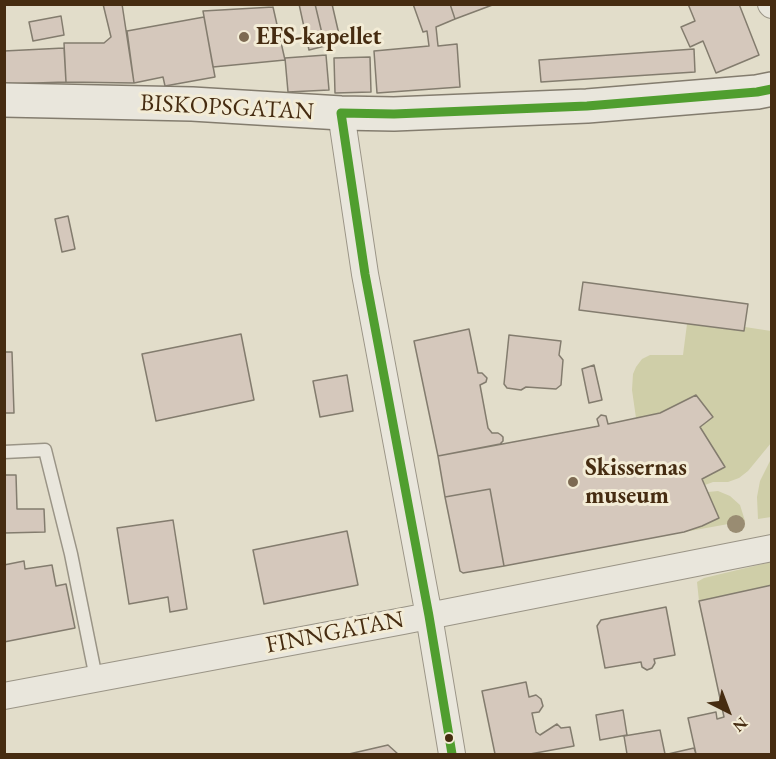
<!DOCTYPE html>
<style>
body{margin:0}
#map{position:relative;width:776px;height:759px;overflow:hidden;background:#e2ddca;font-family:"EB Garamond",serif}
canvas{display:block}
.frame{position:absolute;inset:0;border:6px solid #462c11;pointer-events:none}
.north{position:absolute;left:698px;top:681px;width:60px;height:60px;-webkit-text-stroke:4px #f3ecd6;paint-order:stroke;rotate:138deg;font-size:16px;font-weight:700;line-height:24px;text-align:center;color:#462c11}
.north::after{content:'';display:block;margin:auto;width:21px;height:27px;background:#462c11;clip-path:polygon(50% 0,100% 100%,50% 72%,0 100%)}
</style>
<div id="map">
<canvas width="776" height="759"></canvas>
<div class="frame"></div>
<div class="north">N</div>
</div>
<script>
const context = document.querySelector('canvas').getContext('2d');
context.lineJoin = 'round';
function paint(path, color) { context.fillStyle = color; context.fill(path, 'evenodd'); }
const shape = rows => new Path2D(rows.map(r => 'M' + r).join(''));
function stroke(path, color, width, dash) { context.strokeStyle = color; context.lineWidth = width; context.lineCap = dash ? 'butt' : 'round'; context.setLineDash(dash || []); context.stroke(path); }
function drawText(font, color, halo, rows, align = 'center') {
  context.font = font + ' "EB Garamond",serif'; context.lineWidth = 6; context.setLineDash([]); context.textBaseline = 'middle'; context.strokeStyle = halo; context.fillStyle = color; for (const [text, x, y, turn = 0] of rows) {
    context.save(); context.translate(x, y); context.rotate((+turn || 0) * Math.PI / 180); context.textAlign = isNaN(turn) ? turn : align; if (halo) context.strokeText(text, 0, 0); context.fillText(text, 0, 0); context.restore();
  }
}
const green = shape([
 [687,324,743,331,745,327,771,331,771,443,748,471,739,478,728,482,713,482,705,485,702,479,725,467,700,427,713,417,696,395,660,413,636,418,632,390,633,374,636,367,642,359,650,355,683,355],
 [771,459,771,517,758,519,757,497,760,481],
 [718,491,730,496,740,505,745,521,684,532,719,518,708,492],
 [771,562,771,585,699,601,697,582,704,578]
]);
const building = shape([
 [103,4,122,4,134,83,66,82,64,43,104,43,111,37,103,4],
 [299,4,315,4,325,46,309,50,299,4],
 [315,4,332,4,341,43,325,46,315,4],
 [413,4,450,4,455,19,436,27,438,46,457,44,460,87,377,93,374,51,429,46,427,31,423,32,413,4],
 [450,4,495,4,455,19,450,4],
 [688,4,739,4,759,55,716,73,703,41,690,47,681,27,695,21,688,4],
 [273,7,285,60,213,67,203,11,273,7],
 [61,16,64,35,33,41,29,22,61,16],
 [204,17,215,77,165,86,163,77,134,83,127,31,204,17],
 [64,48,66,82,4,84,4,51,64,48],
 [694,49,695,72,541,82,539,60,694,49],
 [326,55,329,90,288,92,285,58,326,55],
 [370,57,371,92,335,93,334,58,370,57],
 [68,216,75,249,62,252,55,219,68,216],
 [583,282,748,304,744,331,579,310,583,282],
 [469,329,478,373,482,373,487,378,486,382,480,385,488,428,492,433,498,433,501,435,503,437,503,441,500,444,438,456,414,341,469,329],
 [241,334,254,400,156,421,142,354,241,334],
 [509,335,561,341,559,355,563,360,561,385,556,389,526,387,521,390,507,388,504,384,509,335],
 [4,352,12,352,14,413,4,413,4,352],
 [594,365,602,400,589,403,582,369,594,365],
 [347,375,353,411,320,417,313,381,347,375],
 [696,395,713,417,700,427,725,467,702,479,719,518,702,526,684,532,504,566,490,489,445,497,438,456,599,426,597,419,601,415,606,416,608,424,660,413,696,395],
 [4,475,16,475,17,509,44,509,45,532,4,533,4,475],
 [490,489,504,566,463,573,460,571,445,497,490,489],
 [173,520,187,609,170,612,168,597,129,604,117,528,173,520],
 [347,531,358,585,264,604,253,550,347,531],
 [24,561,25,569,52,565,56,586,66,584,75,628,4,642,4,565,24,561],
 [772,585,772,754,696,754,688,718,716,712,717,719,724,717,699,601,772,585],
 [666,607,675,655,654,659,655,663,652,668,647,670,642,667,641,662,605,668,597,626,601,620,666,607],
 [526,682,529,697,536,695,541,699,543,706,539,712,532,713,536,732,540,735,557,724,561,728,570,727,574,746,530,754,495,754,482,691,526,682],
 [623,710,627,735,600,740,596,715,623,710],
 [660,730,665,754,627,754,624,736,660,730],
 [388,745,398,754,349,754,388,745],
 [694,748,696,754,668,754,694,748]
]);
const lane = shape([
 [4,452,45,450,71,554,96,678]
]);
const street = shape([
 [771,4,772,5],
 [341,113,365,274,429,616,452,754],
 [4,696,403,621,772,548]
]);
const secondary = shape([
 [4,100,192,104,341,113,394,114,587,106,757,92,772,89]
]);
const bus1 = shape([
 [341,113,365,274,429,616,452,754],
 [341,113,394,114,587,106,757,92,772,89]
]);
const trees = [
 [736,524]
];
const markers = [
 [244,37,6,"#7d6a52"],
 [573,482,6,"#7d6a52"],
 [449,738,5,"#462c11"]
];
const poiNames = [
 ["EFS-kapellet",256,37],
 ["Skissernas",585,468],
 ["museum",585,496]
];
const streetNames = [
 ["BISKOPSGATAN",227,108,3],
 ["FINNGATAN",335,633,-11]
];
paint(green, '#cfcea8');
paint(building, '#d5c8bc');
stroke(building, '#837c6e', 1.5);
stroke(lane, '#9a9486', 15);
stroke(street, '#9a9486', 28);
stroke(secondary, '#837c6e', 36);
stroke(lane, '#e9e6dc', 12);
stroke(street, '#e9e6dc', 26);
stroke(secondary, '#e9e6dc', 33);
stroke(bus1, '#509e2f', 9);
context.fillStyle = '#998c72';
for (const [x, y] of trees) { context.beginPath(); context.arc(x, y, 9, 0, 2 * Math.PI); context.fill(); }
for (const [x, y, r, color] of markers) { const dot = new Path2D(); dot.arc(x, y, r, 0, 2 * Math.PI); context.fillStyle = color; context.fill(dot); stroke(dot, '#f3ecd6', 2); }
drawText('bold 24px', '#462c11', '#f3ecd6', poiNames, 'left');
drawText('24px', '#462c11', '#f3ecd6', streetNames);
</script>
